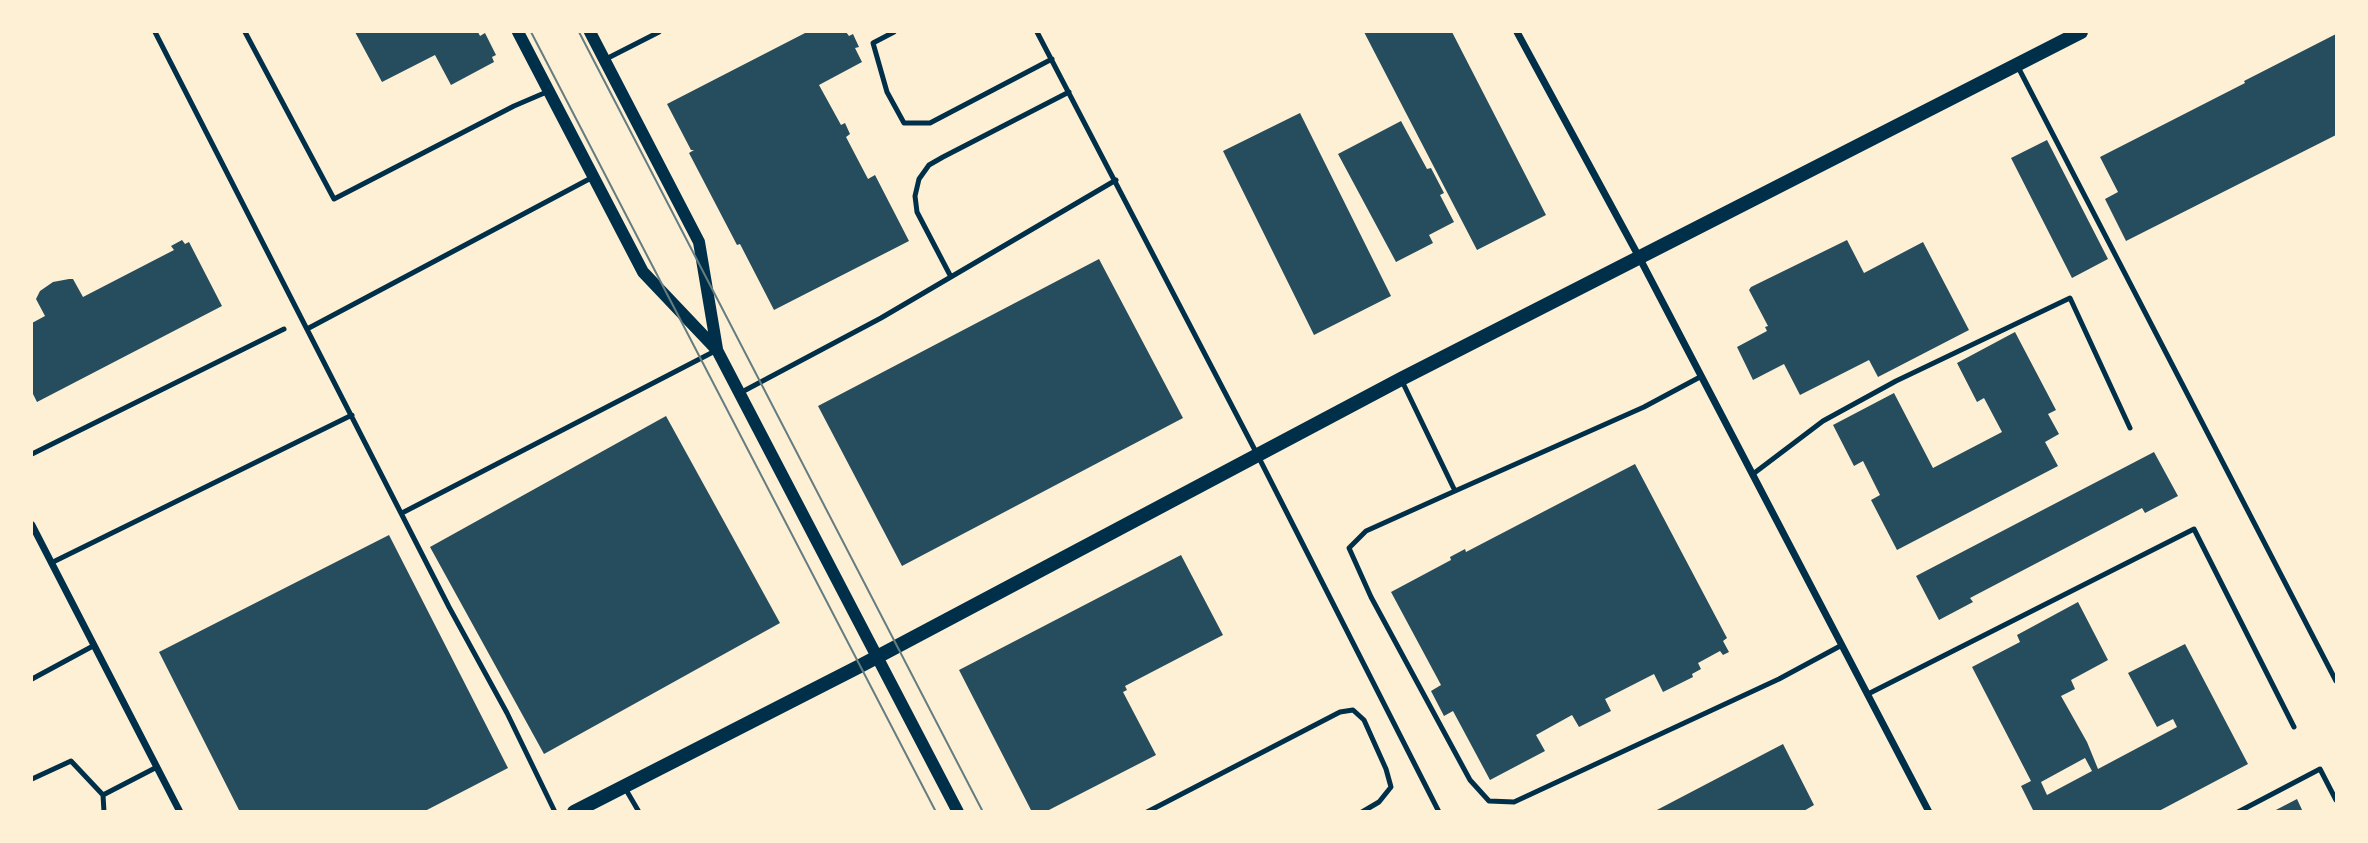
<!DOCTYPE html>
<style>
body{margin:0}
#map{position:relative;width:2368px;height:843px;overflow:hidden;background:#fdf0d5;font-family:Figtree,sans-serif}
canvas{display:block}
.frame{position:absolute;inset:0;border:33px solid #fdf0d5;pointer-events:none}
</style>
<div id="map">
<canvas width="2368" height="843"></canvas>
<div class="frame"></div>
</div>
<script>
const context = document.querySelector('canvas').getContext('2d');
context.lineJoin = 'round';
function paint(path, color) { context.fillStyle = color; context.fill(path, 'evenodd'); }
const shape = rows => new Path2D(rows.map(r => 'M' + r).join(''));
function stroke(path, color, width, dash) { context.strokeStyle = color; context.lineWidth = width; context.lineCap = dash ? 'butt' : 'round'; context.setLineDash(dash || []); context.stroke(path); }
const building = shape([
 [355,32,478,32,480,36,485,33,496,55,492,57,494,62,451,85,435,55,382,82],
 [807,32,846,32,849,36,853,34,859,47,855,48,862,62,819,85,841,125,845,123,850,134,846,137,868,179,875,175,909,241,774,310,740,244,737,245,689,153,694,150,691,150,667,104],
 [1364,32,1452,32,1546,215,1477,250],
 [2336,34,2336,135,2126,241,2105,199,2118,192,2100,157,2245,83,2244,81],
 [1300,113,1391,296,1314,335,1223,151],
 [1401,121,1427,169,1431,168,1444,193,1440,195,1454,222,1429,235,1433,243,1396,262,1338,154],
 [2047,140,2108,259,2072,278,2011,158],
 [182,240,185,244,189,242,222,306,37,402,32,392,32,323,45,316,36,299,40,291,53,282,69,279,73,279,83,297,174,250,171,246],
 [1847,240,1864,273,1923,242,1969,330,1878,377,1869,360,1800,395,1784,364,1753,380,1737,347,1767,331,1765,327,1768,326,1749,290,1751,287],
 [1099,259,1183,418,902,566,818,406],
 [2015,332,2056,410,2048,414,2059,434,2045,442,2058,466,1897,550,1871,500,1880,495,1863,461,1854,466,1833,425,1894,393,1933,468,2002,432,1984,398,1977,402,1957,363],
 [666,416,780,623,544,754,430,547],
 [2154,452,2178,496,2145,513,2142,508,1970,598,1973,602,1939,620,1916,576],
 [1635,464,1727,638,1723,641,1729,652,1723,655,1720,651,1698,663,1701,669,1692,674,1693,677,1663,692,1654,674,1605,699,1611,711,1579,727,1572,715,1536,735,1545,751,1490,780,1453,711,1444,716,1431,691,1441,685,1391,592,1451,560,1450,557,1465,549,1466,552],
 [389,535,508,768,423,812,240,812,159,652],
 [1181,555,1223,635,1125,686,1127,690,1123,692,1156,755,1045,812,1032,812,959,670],
 [2078,602,2108,660,2071,680,2075,689,2061,696,2087,742,2098,769,2177,727,2173,719,2157,727,2128,673,2185,644,2248,764,2157,812,2034,812,2021,786,2031,781,1972,667,2020,642,2017,635],
 [2085,758,2092,771,2047,795,2041,782],
 [1783,744,1814,805,1802,812,1653,812],
 [2297,799,2303,812,2272,812]
]);
const service = shape([
 [155,32,449,607,507,713,555,812],
 [245,32,334,199,514,106,549,91],
 [894,32,873,43,887,92,904,123,930,123,1052,59],
 [1037,32,1257,454,1439,812],
 [606,59,659,32],
 [2018,67,2336,681],
 [951,277,917,212,915,196,919,179,929,165,943,157,1069,92],
 [307,329,593,177],
 [1401,379,1455,491,1644,407,1700,377],
 [740,393,881,318,1116,180],
 [32,454,284,329],
 [1753,474,1823,421,1896,381,2070,298,2130,428],
 [1455,491,1366,531,1349,548,1371,597,1470,780,1489,801,1514,802,1779,679,1842,645],
 [402,513,717,350],
 [51,563,352,415],
 [32,679,93,646],
 [1868,694,2194,529,2294,727],
 [32,779,71,761,103,795,104,812],
 [625,788,639,812],
 [103,795,157,767],
 [1147,812,1340,712,1353,710,1364,720,1386,769,1391,787,1379,802,1362,812],
 [2238,812,2320,769,2336,800]
]);
const minor = shape([
 [1517,32,1639,257,1929,812],
 [32,525,180,812]
]);
const tertiary = shape([
 [518,32,643,272,717,350,958,812],
 [590,32,699,242,717,349]
]);
const secondary = shape([
 [574,812,860,666,1401,379,2081,32]
]);
const tram = shape([
 [531,32,936,812],
 [579,32,983,812]
]);
paint(building, '#264d5e');
stroke(service, '#003049', 5);
stroke(minor, '#003049', 7);
stroke(tertiary, '#003049', 12);
stroke(secondary, '#003049', 14);
stroke(tram, '#657d81', 2);
</script>
